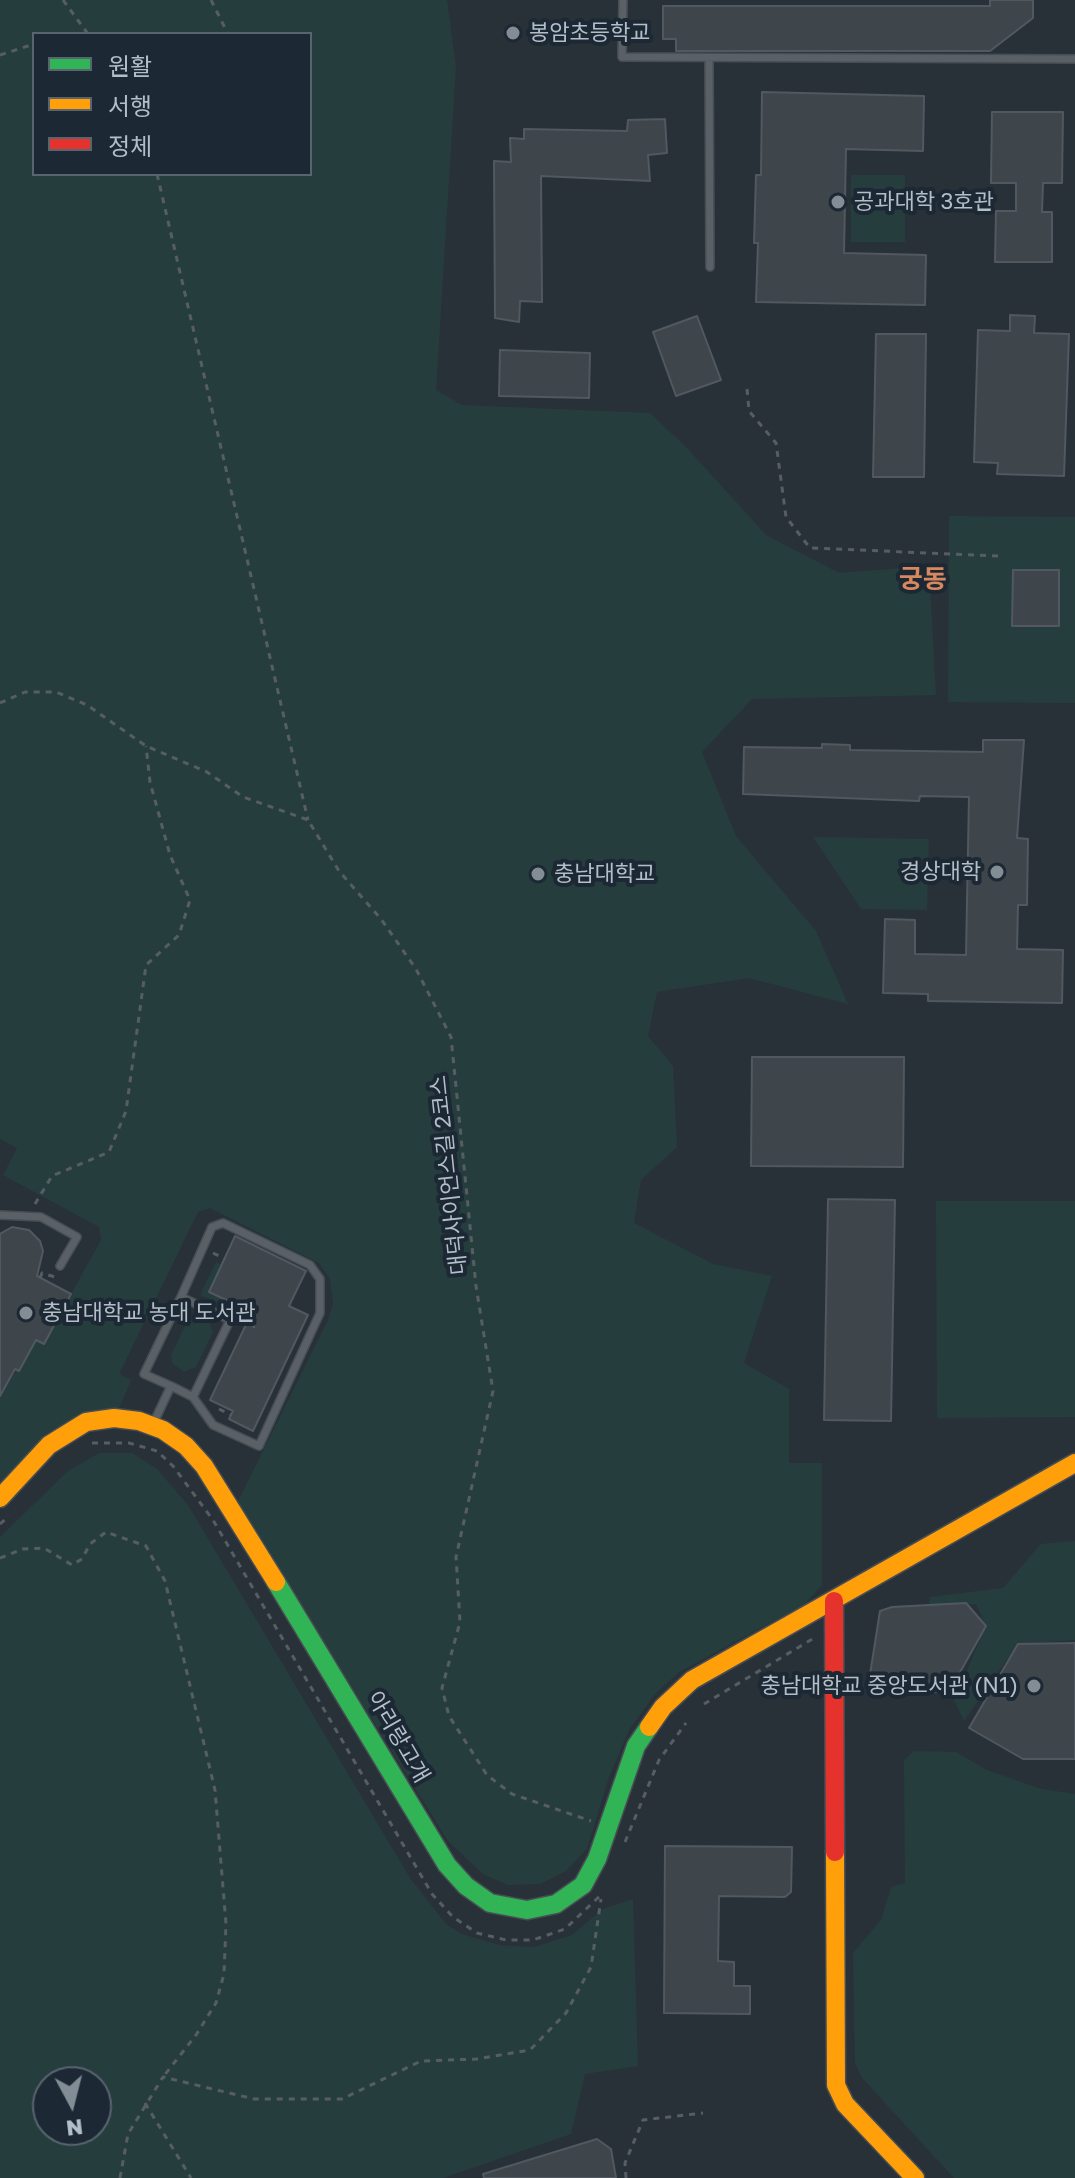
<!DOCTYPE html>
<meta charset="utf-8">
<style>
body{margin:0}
#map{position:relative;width:1075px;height:2178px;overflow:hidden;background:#293138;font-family:"Golos Text","Noto Sans KR",sans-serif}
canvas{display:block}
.legend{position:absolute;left:32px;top:32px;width:280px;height:144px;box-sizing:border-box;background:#1c2833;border:2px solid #58646f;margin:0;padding:10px 14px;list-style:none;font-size:24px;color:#b3bec9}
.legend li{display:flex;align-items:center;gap:16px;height:40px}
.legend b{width:40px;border:2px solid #58646f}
.north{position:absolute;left:32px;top:2066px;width:80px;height:80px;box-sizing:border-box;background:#1c2833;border:2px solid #58646f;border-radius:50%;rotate:173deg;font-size:22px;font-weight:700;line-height:32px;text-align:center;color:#b3bec9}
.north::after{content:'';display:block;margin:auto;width:28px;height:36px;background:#838d96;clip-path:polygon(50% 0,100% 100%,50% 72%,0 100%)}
</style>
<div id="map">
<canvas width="1075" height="2178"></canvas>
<ul class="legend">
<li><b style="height:10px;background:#30b455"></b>원활</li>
<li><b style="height:10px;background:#ff9f0a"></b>서행</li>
<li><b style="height:10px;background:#e5322d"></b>정체</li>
</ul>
<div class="north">N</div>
</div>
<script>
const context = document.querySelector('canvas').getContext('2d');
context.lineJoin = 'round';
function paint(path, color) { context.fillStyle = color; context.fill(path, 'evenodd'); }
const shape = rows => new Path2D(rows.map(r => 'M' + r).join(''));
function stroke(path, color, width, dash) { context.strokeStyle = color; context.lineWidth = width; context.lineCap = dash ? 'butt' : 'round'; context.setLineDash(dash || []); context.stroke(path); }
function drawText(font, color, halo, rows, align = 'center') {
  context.font = font + ' "Golos Text","Noto Sans KR",sans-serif'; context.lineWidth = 8; context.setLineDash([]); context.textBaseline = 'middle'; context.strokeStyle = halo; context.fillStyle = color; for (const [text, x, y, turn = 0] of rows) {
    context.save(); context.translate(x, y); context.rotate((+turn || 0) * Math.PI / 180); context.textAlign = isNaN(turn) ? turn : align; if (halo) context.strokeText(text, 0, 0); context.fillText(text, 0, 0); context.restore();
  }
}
const green = shape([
 [0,0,447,0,456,67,436,390,462,405,650,413,687,448,766,535,839,573,929,566,936,695,752,699,702,752,736,836,816,931,848,1004,749,978,657,992,648,1036,673,1066,677,1147,641,1180,634,1223,713,1264,772,1276,744,1363,789,1389,789,1463,822,1463,822,1585,805,1604,679,1672,655,1694,629,1730,609,1777,587,1849,566,1871,540,1884,508,1885,483,1874,448,1841,237,1503,328,1320,333,1304,330,1279,319,1263,210,1208,198,1212,119,1374,131,1380,119,1409,92,1411,47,1433,0,1484,0,1396,36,1340,44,1343,101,1240,99,1227,3,1175,17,1148,0,1139],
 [34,34,310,34,310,174,34,174],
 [851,175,905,175,905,242,851,242],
 [949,516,1075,517,1075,703,948,702],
 [813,837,929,839,927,910,861,909],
 [936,1201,1075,1201,1075,1417,937,1418],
 [216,1262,222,1265,209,1292,251,1311,249,1315,200,1295],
 [200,1315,208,1319,213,1332,196,1367,184,1372,172,1363,171,1355,188,1320],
 [99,1453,132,1453,157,1469,188,1505,410,1878,446,1924,462,1934,499,1945,534,1947,572,1935,603,1909,633,1899,638,2066,585,2074,571,2134,443,2178,0,2178,0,1537,68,1471],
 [48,2082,96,2082,96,2130,48,2130],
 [1075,1541,1075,1640,1018,1644,964,1721,954,1700,986,1626,976,1604,929,1605,930,1597,1003,1588,1041,1544],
 [914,1751,956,1752,987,1770,1041,1789,1075,1794,1075,2178,954,2178,863,2079,855,2063,853,1953,881,1920,891,1887,905,1883,904,1760]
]);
const building = shape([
 [990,0,1033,0,1033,18,990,51,676,51,676,39,663,39,663,6,990,6,990,0],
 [762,92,924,96,923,151,846,149,844,253,926,255,925,305,756,302,758,243,754,243,756,175,761,175,762,92],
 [992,112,1063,112,1062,183,1043,183,1042,212,1052,212,1052,262,995,262,996,211,1016,211,1016,183,991,183,992,112],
 [665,119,667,153,648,155,650,181,541,176,542,302,520,301,519,322,495,318,494,161,511,162,510,138,524,139,524,129,627,131,628,120,665,119],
 [1010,315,1035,316,1034,333,1069,334,1064,476,997,474,998,463,974,462,978,330,1010,331,1010,315],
 [697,316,721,380,676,396,653,332,697,316],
 [876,334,926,334,924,477,873,477,876,334],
 [500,350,590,353,589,398,499,396,500,350],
 [1013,570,1059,570,1059,626,1012,626,1013,570],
 [983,740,1024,740,1017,838,1028,839,1027,905,1018,905,1017,949,1063,950,1062,1003,928,1001,928,994,883,993,885,919,915,920,915,954,966,955,969,797,920,796,919,801,743,794,744,747,822,748,822,744,850,745,850,750,983,752,983,740],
 [752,1057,904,1057,903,1167,751,1166,752,1057],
 [828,1199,895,1200,891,1421,824,1420,828,1199],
 [12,1227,29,1230,40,1241,43,1251,37,1276,71,1294,44,1344,36,1340,19,1371,15,1369,0,1396,0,1234,12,1227],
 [235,1236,306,1271,289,1306,308,1315,253,1431,229,1419,233,1411,210,1400,252,1312,209,1292,235,1236],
 [966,1603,986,1626,949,1692,878,1693,871,1689,869,1681,880,1611,892,1607,966,1603],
 [1075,1643,1075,1759,1023,1759,969,1728,1018,1644,1075,1643],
 [665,1846,792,1847,791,1892,785,1897,719,1896,718,1961,734,1962,734,1986,750,1986,750,2014,664,2013,665,1846],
 [597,2139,611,2149,616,2178,484,2178,483,2174,597,2139]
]);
const path = shape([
 [63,0,88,34],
 [211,0,228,34],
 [0,55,34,44],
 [157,174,308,820],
 [747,389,749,411,776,443,786,517,810,548,1000,556],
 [0,703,25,692,56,692,87,705,146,746,207,772,243,797,308,820,339,871,381,919,416,969,451,1037,476,1286,493,1391,456,1557,460,1622,442,1688,449,1716,487,1775,512,1794,591,1821],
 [35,1204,52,1176,109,1152,126,1111,146,965,179,935,190,900,170,855,150,782,146,746],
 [213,1253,225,1259],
 [40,1278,42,1273,55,1277],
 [242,1321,255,1327],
 [219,1409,231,1415],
 [92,1443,129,1443,157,1451,173,1466,213,1520,432,1894,453,1917,477,1933,506,1940,533,1940,565,1929,603,1893],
 [0,1524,9,1516],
 [0,1558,23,1549,44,1548,72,1565,82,1559,90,1544,106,1532,146,1546,165,1581,215,1790,226,1924,224,1974,216,2003,196,2035,163,2077],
 [704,1704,814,1638],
 [625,1842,659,1760,686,1723],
 [145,2103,191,2178],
 [120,2178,128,2134,163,2077,254,2099,342,2099,421,2061,477,2059,530,2050,566,2013,591,1967,601,1899],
 [626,2178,625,2163,643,2120,703,2113]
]);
const lane = shape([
 [623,0,622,57,1075,59],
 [709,58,710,267],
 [0,1215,41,1217,77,1237,60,1266],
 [181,1297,212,1227,223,1223,310,1265,320,1279,320,1313,259,1446,213,1425,193,1397],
 [154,1422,171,1386,144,1374,181,1297,230,1320,193,1397,171,1386]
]);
const fast = shape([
 [276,1582,447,1865,466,1886,490,1903,527,1910,556,1904,583,1885,597,1859,636,1746,649,1727]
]);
const slow = shape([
 [0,1498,49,1445,86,1422,114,1418,139,1421,163,1430,186,1446,204,1466,276,1582],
 [649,1727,663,1707,692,1680,1075,1463],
 [835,1852,836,2085,845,2104,915,2178]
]);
const jam = shape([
 [834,1601,835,1852]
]);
const markers = [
 [513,33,8,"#838d96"],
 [838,202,8,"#838d96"],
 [997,872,8,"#838d96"],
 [538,874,8,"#838d96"],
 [26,1313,8,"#838d96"],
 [1034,1686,8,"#838d96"]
];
const poiNames = [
 ["봉암초등학교",529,33],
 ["공과대학 3호관",854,202],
 ["경상대학",981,872,"right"],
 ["충남대학교",554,874],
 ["충남대학교 농대 도서관",42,1313],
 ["충남대학교 중앙도서관 (N1)",1018,1686,"right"]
];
const streetNames = [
 ["대덕사이언스길 2코스",449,1175,-96],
 ["아리랑고개",398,1737,60]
];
const quarterNames = [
 ["궁동",923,580]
];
paint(green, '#263d3e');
paint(building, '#3e454b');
stroke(building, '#51585f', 2);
stroke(lane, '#474d53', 10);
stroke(fast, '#474d53', 21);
stroke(slow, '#474d53', 21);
stroke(jam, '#474d53', 21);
stroke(path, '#575e63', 3, [6, 6]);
stroke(lane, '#596066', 7);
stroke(fast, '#30b455', 18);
stroke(slow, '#ff9f0a', 18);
stroke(jam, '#e5322d', 18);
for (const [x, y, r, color] of markers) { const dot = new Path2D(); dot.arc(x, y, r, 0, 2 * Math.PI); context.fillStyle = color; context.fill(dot); stroke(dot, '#1c2833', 3); }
drawText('22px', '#b3bec9', '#1c2833', poiNames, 'left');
drawText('22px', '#b3bec9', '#1c2833', streetNames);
drawText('bold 26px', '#d8875f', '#1c2833', quarterNames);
</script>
